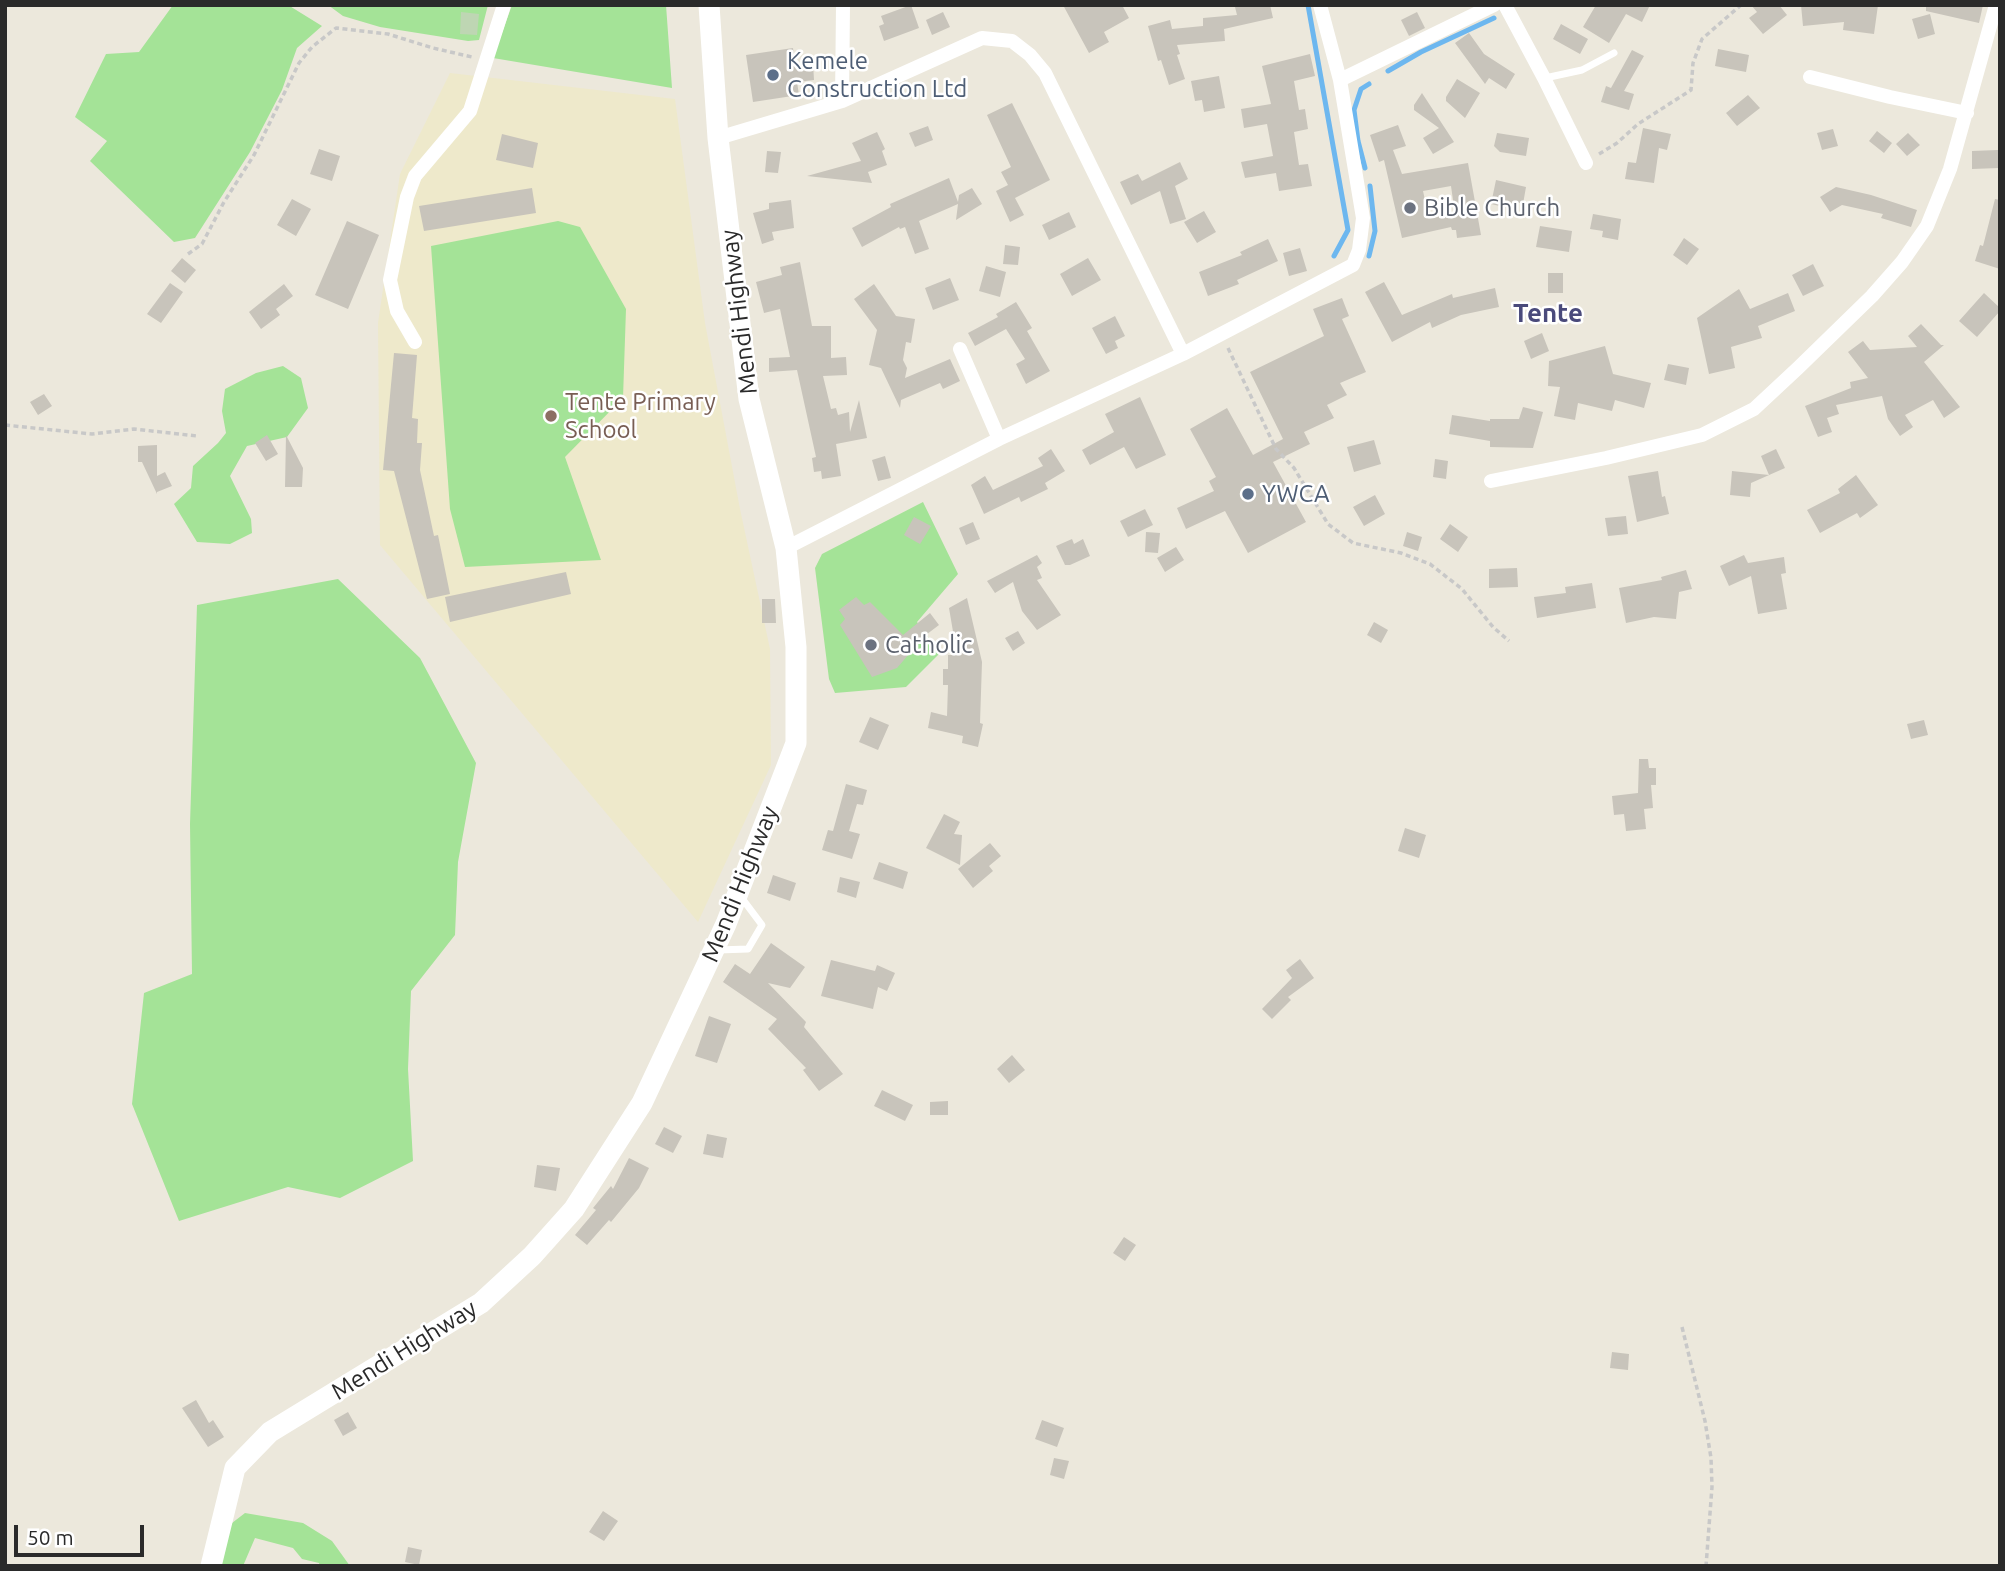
<!DOCTYPE html>
<style>
body{margin:0}
#map{position:relative;width:2005px;height:1571px;overflow:hidden;background:#ece8dc;font-family:Ubuntu,sans-serif}
canvas{display:block}
.frame{position:absolute;inset:0;border:7px solid #2a2a2a;pointer-events:none}
.scale{position:absolute;left:14px;top:1525px;width:130px;height:32px;box-sizing:border-box;border:4px solid #2a2a2a;border-top:0;padding-left:9px;font-size:21px;line-height:24px;white-space:nowrap;color:#2a2a2a;-webkit-text-stroke:5px #fff;paint-order:stroke}
</style>
<div id="map">
<canvas width="2005" height="1571"></canvas>
<div class="frame"></div>
<div class="scale">50 m</div>
</div>
<script>
const context = document.querySelector('canvas').getContext('2d');
context.lineJoin = 'round';
function paint(path, color) { context.fillStyle = color; context.fill(path, 'evenodd'); }
const shape = rows => new Path2D(rows.map(r => 'M' + r).join(''));
function stroke(path, color, width, dash) { context.strokeStyle = color; context.lineWidth = width; context.lineCap = dash ? 'butt' : 'round'; context.setLineDash(dash || []); context.stroke(path); }
function drawText(font, color, halo, rows, align = 'center') {
  context.font = font + ' Ubuntu,sans-serif'; context.lineWidth = 5; context.setLineDash([]); context.textBaseline = 'middle'; context.strokeStyle = halo; context.fillStyle = color; for (const [text, x, y, turn = 0] of rows) {
    context.save(); context.translate(x, y); context.rotate((+turn || 0) * Math.PI / 180); context.textAlign = isNaN(turn) ? turn : align; if (halo) context.strokeText(text, 0, 0); context.fillText(text, 0, 0); context.restore();
  }
}
const education = shape([
 [450,73,675,99,705,323,740,509,770,649,771,765,698,922,380,545,378,323,400,174]
]);
const green = shape([
 [173,5,288,5,322,26,297,48,282,90,250,152,195,238,174,242,90,161,107,141,75,117,106,54,139,52],
 [328,5,488,5,479,40,468,41,380,27,343,16],
 [512,5,666,5,672,88,493,58],
 [558,221,580,227,626,309,623,398,565,457,601,560,465,567,450,509,431,246],
 [283,366,301,378,308,408,287,437,247,446,230,476,251,519,252,533,230,544,197,542,174,504,191,488,193,466,218,443,226,433,222,411,225,389,256,373],
 [923,502,958,574,917,622,940,653,906,687,835,693,829,679,815,568,822,554],
 [338,579,420,658,476,763,458,862,455,935,411,991,408,1069,413,1161,340,1198,288,1187,179,1221,132,1104,144,993,192,974,190,824,197,605],
 [245,1513,303,1523,332,1541,350,1566,320,1566,319,1563,302,1559,293,1548,255,1538,243,1566,219,1566,225,1541,232,1523]
]);
const cemetery = shape([
 [461,12,479,14,477,35,460,34]
]);
const stream = shape([
 [1308,5,1348,230,1334,256],
 [1388,71,1421,52,1494,18],
 [1365,168,1358,141,1354,110,1361,89,1369,84],
 [1369,256,1375,231,1370,186]
]);
const building = shape([
 [911,5,919,28,884,41,879,26,884,24,881,16],
 [1063,5,1122,5,1129,18,1104,32,1109,42,1089,53],
 [1244,5,1270,5,1273,18,1224,29,1225,41,1177,45,1180,54,1177,55,1185,79,1169,85,1161,60,1158,61,1148,26,1170,20,1172,29,1203,26,1203,18,1237,15,1235,7],
 [1596,5,1650,5,1642,22,1626,14,1609,43,1583,27],
 [1751,5,1779,5,1787,15,1763,34,1749,18,1757,12],
 [1801,5,1878,5,1874,34,1843,30,1844,22,1803,26],
 [1926,5,1983,5,1979,23,1926,11],
 [943,12,950,27,932,35,926,20],
 [1417,12,1425,28,1409,36,1401,20],
 [1930,14,1935,34,1918,39,1912,19],
 [1561,24,1588,39,1580,54,1553,39],
 [1469,33,1484,54,1515,74,1506,89,1489,78,1485,84,1455,43],
 [793,48,795,65,813,63,814,80,797,82,799,95,753,102,746,55],
 [1718,49,1749,55,1746,72,1715,66],
 [1632,50,1644,56,1624,91,1634,94,1629,110,1601,102,1606,86,1611,88],
 [1310,54,1315,76,1294,81,1299,110,1305,109,1308,129,1294,132,1299,165,1308,164,1312,186,1279,191,1276,173,1245,178,1241,162,1273,156,1267,124,1244,128,1241,109,1271,104,1262,66],
 [1219,76,1225,108,1204,112,1202,100,1195,101,1191,81],
 [1457,79,1480,93,1465,118,1446,101,1446,97],
 [1422,93,1454,142,1433,154,1423,138,1439,128,1414,110,1414,105],
 [1748,95,1760,108,1737,126,1726,113],
 [1012,103,1050,180,1015,198,1024,215,1010,222,996,191,1008,185,1001,172,1011,167,987,115],
 [1398,125,1406,146,1393,150,1402,174,1468,163,1481,235,1457,238,1456,230,1452,230,1451,227,1402,238,1384,160,1379,162,1370,135],
 [1451,186,1455,214,1429,218,1423,191],
 [928,126,933,140,915,147,909,133],
 [1643,128,1671,134,1667,150,1659,148,1654,183,1625,179,1628,162,1636,163],
 [1833,129,1838,146,1822,150,1817,133],
 [1877,131,1892,143,1884,153,1869,141],
 [877,132,885,149,882,151,887,165,868,172,872,183,807,176,861,161,852,143],
 [1497,133,1529,138,1526,156,1500,152,1494,146],
 [1908,133,1920,145,1907,156,1896,144],
 [502,134,538,143,533,168,496,160],
 [319,149,340,156,332,181,310,174],
 [1998,150,1999,168,1972,169,1972,151],
 [767,151,781,152,778,173,765,172],
 [1180,162,1188,179,1175,186,1186,219,1170,224,1160,191,1131,205,1120,182,1138,174,1142,181],
 [949,178,958,202,959,195,972,188,982,204,956,220,958,204,919,221,929,249,915,254,905,227,900,229,899,227,862,247,852,228,891,207,890,204],
 [1496,180,1526,187,1523,204,1514,201,1513,209,1491,204],
 [1836,187,1871,195,1917,210,1911,227,1881,218,1883,214,1842,205,1830,212,1820,197],
 [532,188,536,213,424,231,419,206],
 [292,199,311,209,296,236,277,225],
 [1995,199,2000,200,2000,269,1975,261,1980,245,1983,246],
 [791,200,794,228,772,232,774,240,762,244,753,213,769,209,769,203],
 [1204,211,1216,232,1197,243,1184,222],
 [1069,212,1076,227,1049,240,1042,225],
 [1593,214,1621,219,1618,240,1602,237,1603,231,1590,229],
 [347,221,379,235,348,309,315,295],
 [1540,226,1572,231,1569,252,1536,247],
 [1684,238,1699,249,1687,265,1673,255],
 [1268,239,1278,261,1237,280,1239,284,1208,296,1199,272,1242,255,1240,252],
 [1005,245,1020,247,1018,265,1003,264],
 [1300,248,1307,271,1289,276,1283,253],
 [182,258,196,270,185,283,171,271],
 [1088,258,1101,280,1072,296,1060,274],
 [800,262,812,326,831,326,831,358,846,357,847,375,823,376,831,409,836,408,838,415,849,412,850,432,859,400,867,438,836,444,841,476,822,479,821,471,814,472,812,458,816,457,797,370,769,372,769,358,790,357,780,309,764,313,756,282,782,275,780,267],
 [1813,264,1824,286,1803,296,1792,275],
 [986,266,1006,272,1000,297,979,291],
 [1548,273,1563,273,1563,293,1548,293],
 [950,278,959,300,933,310,925,288],
 [1384,282,1402,315,1452,294,1453,298,1495,288,1499,307,1461,315,1432,328,1430,322,1392,342,1365,292],
 [170,283,183,292,161,323,147,314],
 [284,284,293,296,276,309,280,315,261,329,249,312],
 [874,284,896,316,915,319,911,343,906,342,903,360,907,368,905,378,950,359,960,381,943,389,940,383,901,400,900,408,881,368,869,365,877,330,854,299],
 [1739,289,1750,309,1788,293,1795,311,1758,326,1762,338,1731,347,1735,368,1709,374,1697,318],
 [1984,293,2000,308,2000,311,1977,337,1959,321],
 [1342,298,1349,316,1342,319,1366,372,1340,383,1347,395,1327,405,1334,418,1304,432,1310,444,1273,462,1306,522,1248,553,1225,511,1186,529,1177,508,1214,491,1209,481,1216,477,1190,429,1227,408,1253,455,1283,439,1250,372,1324,336,1313,309],
 [1016,302,1032,328,1027,331,1050,371,1026,384,1016,364,1025,359,1006,329,975,346,968,333,998,317,996,314],
 [1115,316,1125,336,1115,341,1118,348,1106,354,1092,328],
 [1921,324,1941,345,1944,345,1924,362,1960,407,1944,418,1933,400,1905,415,1913,427,1900,436,1888,419,1882,396,1836,405,1839,414,1827,418,1832,432,1818,437,1805,406,1851,388,1850,382,1868,378,1848,352,1863,341,1870,350,1917,347,1908,336],
 [1542,333,1549,351,1531,359,1524,341],
 [1605,346,1613,374,1651,383,1644,408,1615,400,1612,411,1578,403,1575,420,1554,416,1560,387,1548,386,1549,361],
 [394,353,417,355,412,418,418,419,417,443,422,443,420,470,434,536,438,535,450,594,427,599,394,471,383,470],
 [1668,364,1689,368,1686,385,1664,380],
 [44,394,52,406,38,415,30,402],
 [1140,397,1166,455,1136,469,1124,447,1090,465,1082,450,1114,432,1105,414],
 [1523,407,1543,412,1533,448,1490,447,1490,441,1449,434,1452,415,1490,421,1490,419,1519,419],
 [267,435,278,454,266,461,255,443],
 [286,435,303,468,302,487,285,487],
 [1374,440,1381,464,1354,472,1347,447],
 [157,445,157,476,165,472,172,486,157,492,157,494,142,462,138,462,138,446],
 [1051,449,1065,471,1045,483,1048,489,1021,502,1019,497,984,514,971,485,985,476,993,490,1043,466,1038,458],
 [1776,449,1785,468,1751,483,1750,497,1730,495,1732,471,1769,475,1761,456],
 [885,456,891,478,878,481,872,460],
 [1435,459,1448,461,1446,479,1433,477],
 [1658,471,1662,497,1665,496,1669,514,1637,522,1628,476],
 [1856,475,1878,505,1860,518,1857,513,1820,533,1807,510,1840,493,1838,489],
 [1375,495,1385,514,1364,526,1353,507],
 [1145,509,1153,525,1128,537,1120,521],
 [1626,516,1628,534,1608,536,1605,518],
 [914,517,931,526,920,544,904,535],
 [973,522,980,539,966,545,959,528],
 [1450,524,1468,537,1458,552,1440,539],
 [1146,532,1160,533,1158,553,1145,552],
 [1407,532,1422,537,1418,551,1403,546],
 [1072,539,1074,544,1083,539,1090,556,1070,565,1065,565,1056,546],
 [1176,547,1184,560,1165,572,1157,558],
 [1037,555,1042,563,1037,567,1042,578,1037,580,1061,615,1037,630,1022,611,1013,582,995,593,987,581],
 [1744,555,1748,563,1784,557,1786,573,1781,574,1787,609,1758,614,1751,576,1729,586,1720,566],
 [1517,568,1518,587,1489,588,1489,569],
 [1686,570,1692,589,1679,592,1676,619,1654,617,1626,623,1619,588,1662,580,1661,577],
 [566,572,571,594,450,622,445,597],
 [1592,583,1596,608,1537,618,1534,597,1566,593,1565,587],
 [856,597,864,605,870,602,903,635,930,613,939,625,902,653,909,654,897,668,872,677,840,625,845,619,839,610],
 [967,598,982,662,980,723,983,724,978,747,962,743,963,736,928,728,931,712,947,716,948,685,943,685,943,669,948,669,948,655,957,655,949,608],
 [762,599,775,599,776,623,762,623],
 [1374,622,1388,630,1381,643,1367,635],
 [1018,631,1025,643,1013,651,1005,638],
 [870,717,889,725,878,750,859,742],
 [1924,720,1928,735,1911,739,1907,724],
 [1639,759,1648,759,1649,768,1656,768,1656,785,1651,785,1653,808,1644,809,1646,829,1626,831,1624,814,1614,815,1612,796,1638,793],
 [846,784,867,790,863,805,857,804,849,831,860,834,852,859,822,850,828,830,833,831],
 [944,814,960,822,954,834,962,835,960,865,926,848],
 [1405,828,1426,835,1419,858,1398,851],
 [990,843,1001,856,989,866,993,871,973,888,958,869],
 [879,862,908,872,903,889,873,879],
 [773,875,796,883,790,901,767,893],
 [840,877,860,882,856,898,837,892],
 [771,943,805,967,790,988,768,983,806,1022,804,1027,843,1074,819,1091,803,1070,806,1068,768,1029,777,1019,723,982,735,964,750,974],
 [1300,959,1314,978,1288,997,1291,1000,1272,1019,1262,1009,1292,978,1286,970],
 [831,960,875,971,877,965,895,973,887,991,878,987,873,1009,821,996],
 [709,1016,731,1024,717,1063,695,1056],
 [1012,1055,1025,1070,1009,1083,997,1069],
 [882,1090,913,1105,905,1121,874,1106],
 [948,1101,948,1115,930,1115,930,1102],
 [664,1127,682,1136,673,1153,655,1144],
 [707,1134,727,1138,723,1158,703,1154],
 [629,1158,649,1168,639,1188,611,1222,609,1220,587,1245,575,1235,596,1210,593,1208,611,1186,613,1189],
 [537,1165,560,1168,556,1191,534,1187],
 [1124,1237,1136,1245,1125,1261,1113,1253],
 [1612,1352,1629,1354,1628,1370,1610,1368],
 [196,1400,209,1423,213,1420,224,1437,208,1447,182,1408],
 [348,1412,357,1428,343,1436,334,1420],
 [1042,1420,1064,1428,1057,1447,1035,1439],
 [1054,1458,1069,1461,1064,1479,1050,1475],
 [603,1511,618,1521,604,1541,589,1532],
 [408,1547,422,1550,419,1565,405,1562]
]);
const path = shape([
 [1599,154,1617,143,1638,124,1691,90,1693,63,1702,39,1741,5],
 [188,254,202,244,224,202,254,155,299,63,312,47,336,28,388,34,433,48,472,57],
 [1228,348,1276,449,1294,468,1328,524,1353,543,1401,553,1430,564,1462,589,1493,627,1509,641],
 [5,425,92,434,134,429,197,436],
 [1682,1327,1705,1421,1711,1458,1712,1487,1706,1566]
]);
const lane = shape([
 [1545,78,1582,70,1614,53],
 [718,950,748,949,762,925,741,897]
]);
const street = shape([
 [1505,5,1544,78,1586,163],
 [1810,77,1890,97,1967,113],
 [1340,80,1494,5],
 [842,101,843,5],
 [718,138,842,101,982,38,1012,41,1030,55,1045,73,1183,354],
 [415,342,397,311,390,280,407,197,415,176,470,111,504,5],
 [960,349,999,439],
 [1491,481,1606,458,1702,435,1754,409,1798,368,1872,296,1902,262,1927,226,1950,169,1996,5],
 [786,548,999,439,1183,354,1353,265,1359,250,1363,218,1340,80,1320,5]
]);
const secondary = shape([
 [211,1566,235,1468,270,1432,481,1303,532,1256,574,1209,642,1103,726,924,796,743,796,647,786,548,749,399,718,138,709,5]
]);
const markers = [
 [773,75,7,"#5c6f8a"],
 [1410,208,7,"#6b7280"],
 [551,416,7,"#8d6e63"],
 [1248,494,7,"#5c6f8a"],
 [871,645,7,"#6b7280"]
];
const serviceNames = [
 ["Kemele",787,61],
 ["Construction Ltd",787,89],
 ["YWCA",1262,494]
];
const worshipNames = [
 ["Bible Church",1424,208],
 ["Catholic",885,645]
];
const streetNames = [
 ["Mendi Highway",739,312,-97],
 ["Mendi Highway",740,884,-68],
 ["Mendi Highway",404,1350,-32]
];
const educationNames = [
 ["Tente Primary",565,402],
 ["School",565,430]
];
const neighbourhoodNames = [
 ["Tente",1548,313]
];
paint(education, '#eee9cb');
paint(green, '#a4e397');
paint(cemetery, '#bed6b3');
stroke(stream, '#6db7ef', 5);
paint(building, '#c8c4bb');
stroke(path, '#c8c8c8', 3.5, [5, 3.5]);
stroke(lane, '#fff', 7);
stroke(street, '#fff', 14);
stroke(secondary, '#fff', 21);
for (const [x, y, r, color] of markers) { const dot = new Path2D(); dot.arc(x, y, r, 0, 2 * Math.PI); context.fillStyle = color; context.fill(dot); stroke(dot, '#fff', 2.5); }
drawText('24px', '#4e5e75', '#fff', serviceNames, 'left');
drawText('24px', '#5b616d', '#fff', worshipNames, 'left');
drawText('24px', '#2a2a2a', '#fff', streetNames);
drawText('24px', '#785e54', '#fff', educationNames, 'left');
drawText('bold 26px', '#4a4a7b', '#fff', neighbourhoodNames);
</script>
